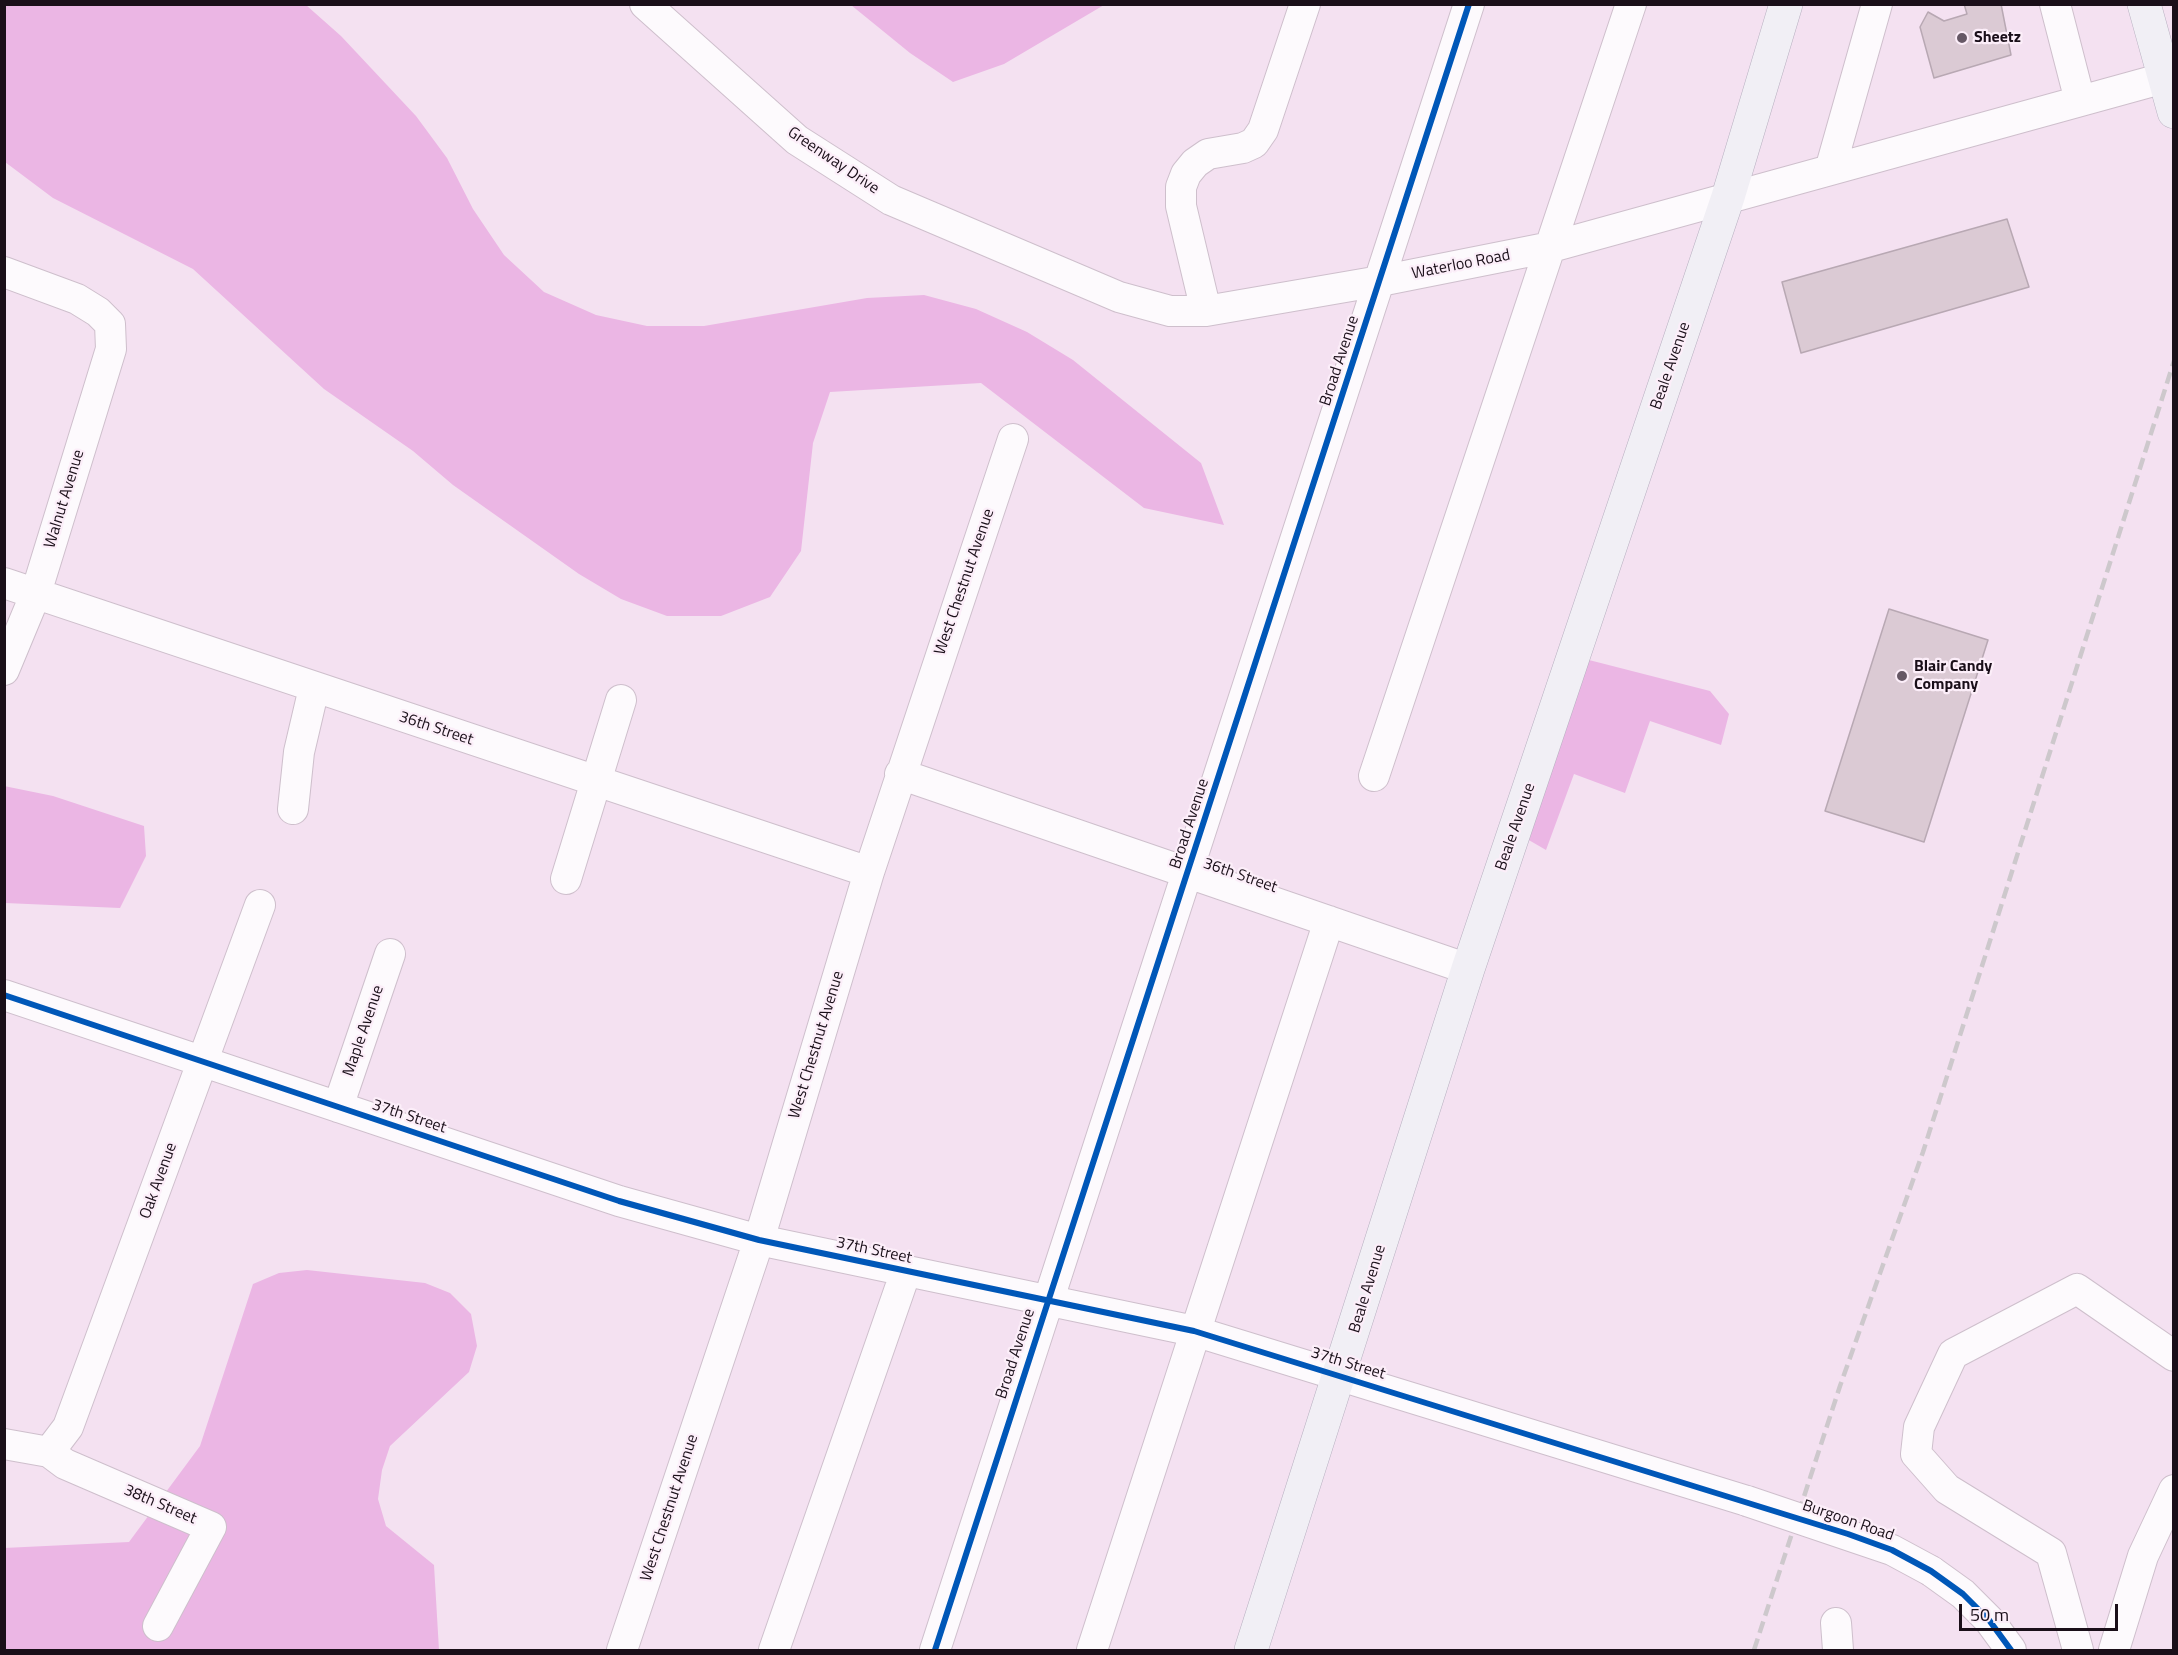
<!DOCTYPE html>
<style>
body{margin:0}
#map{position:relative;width:2178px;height:1655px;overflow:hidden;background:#f4e1f1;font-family:"Titillium Web",sans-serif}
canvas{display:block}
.frame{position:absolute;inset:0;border:6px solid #1a0f19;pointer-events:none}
.scale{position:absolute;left:1959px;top:1604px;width:159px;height:27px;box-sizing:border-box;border:3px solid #1a0f19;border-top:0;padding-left:8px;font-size:18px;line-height:21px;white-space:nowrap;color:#1a0f19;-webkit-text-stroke:4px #fceef9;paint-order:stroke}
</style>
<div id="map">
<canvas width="2178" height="1655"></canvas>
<div class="frame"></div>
<div class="scale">50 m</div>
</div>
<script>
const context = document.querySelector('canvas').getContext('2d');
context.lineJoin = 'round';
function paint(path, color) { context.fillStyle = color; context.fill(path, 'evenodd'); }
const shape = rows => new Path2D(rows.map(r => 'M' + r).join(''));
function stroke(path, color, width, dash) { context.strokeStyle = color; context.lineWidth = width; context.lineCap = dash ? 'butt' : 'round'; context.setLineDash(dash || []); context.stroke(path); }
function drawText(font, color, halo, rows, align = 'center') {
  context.font = font + ' "Titillium Web",sans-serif'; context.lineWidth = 4.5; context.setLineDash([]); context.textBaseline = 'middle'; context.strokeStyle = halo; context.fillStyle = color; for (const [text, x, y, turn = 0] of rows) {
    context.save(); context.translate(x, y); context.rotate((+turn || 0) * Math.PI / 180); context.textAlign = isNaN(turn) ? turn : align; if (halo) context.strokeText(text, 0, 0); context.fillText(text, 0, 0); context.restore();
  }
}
const green = shape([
 [4,5,306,5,341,36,416,116,447,158,473,209,504,255,544,292,596,315,647,326,704,326,867,298,924,295,976,309,1027,332,1073,360,1201,463,1224,525,1144,508,981,383,830,392,813,443,801,551,770,597,721,616,667,616,621,599,579,574,453,485,413,451,324,389,193,269,53,198,5,162],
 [851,5,1104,5,1004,64,953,82,910,53],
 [1589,660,1710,691,1729,714,1721,745,1650,721,1625,793,1574,774,1546,850,1527,839],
 [4,786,53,796,144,826,146,856,120,908,5,903],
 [307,1270,425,1283,450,1293,471,1314,477,1346,469,1372,390,1446,382,1470,378,1499,386,1526,434,1565,439,1650,5,1650,4,1548,129,1542,200,1446,253,1284,279,1273]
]);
const building = shape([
 [1964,4,2001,4,2011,55,1934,78,1920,27,1928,12,1944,21,1967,14,1964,4],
 [2007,219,2029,287,1801,353,1782,282,2007,219],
 [1889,609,1988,640,1924,842,1825,811,1889,609]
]);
const minor = shape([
 [645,4,797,140,891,200,1119,297,1170,311,1206,311,1380,281,1551,247,2164,78],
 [2055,4,2080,101],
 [1830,170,1877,4],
 [4,272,77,299,98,312,110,324,111,349,36,593,4,670],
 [1206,311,1181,206,1181,187,1186,174,1195,163,1208,154,1243,148,1254,143,1263,130,1305,4],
 [4,583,869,872],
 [900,774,1468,969],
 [1374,776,1631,4],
 [293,809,299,752,314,688],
 [566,879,621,700],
 [4,995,619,1201,759,1240,1194,1331,1747,1501],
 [338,1107,390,954],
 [4,1444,49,1452,65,1464,211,1527,158,1626],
 [49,1452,68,1427,260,905],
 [1931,1571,1963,1594,1989,1620,2011,1650],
 [1836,1623,1838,1650],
 [622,1650,759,1240,869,872,1013,439],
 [774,1650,906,1271],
 [935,1650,1469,4],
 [1092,1650,1329,921],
 [2078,1650,2051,1553,1947,1489,1916,1454,1919,1427,1953,1354,2077,1289,2174,1356],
 [2114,1650,2143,1556,2174,1490]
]);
const major = shape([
 [2144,4,2174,112],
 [1251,1650,1468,969,1728,197,1786,4]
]);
const rail = shape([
 [1754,1650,1840,1386,1923,1152,2174,361]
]);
const minorBridge = shape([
 [1747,1501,1892,1550,1931,1571]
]);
const cycleway = shape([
 [4,995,619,1201,759,1240,1194,1331,1848,1534,1892,1550,1931,1571,1963,1594,1989,1620,2011,1650],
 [935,1650,1469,4]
]);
const markers = [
 [1962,38,6,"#665865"],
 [1902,676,6,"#665865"]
];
const poiNames = [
 ["Sheetz",1974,38],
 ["Blair Candy",1914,667],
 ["Company",1914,685]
];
const streetNames = [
 ["Greenway Drive",833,161,34],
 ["Waterloo Road",1461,265,-11],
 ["Broad Avenue",1340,361,-72],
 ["Beale Avenue",1671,366,-71],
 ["Walnut Avenue",65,499,-73],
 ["West Chestnut Avenue",965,582,-71],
 ["36th Street",436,729,18],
 ["Broad Avenue",1190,824,-72],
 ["Beale Avenue",1516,827,-71],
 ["36th Street",1240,876,19],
 ["Maple Avenue",364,1031,-71],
 ["West Chestnut Avenue",817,1045,-73],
 ["37th Street",409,1117,18],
 ["Oak Avenue",159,1181,-70],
 ["37th Street",874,1251,12],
 ["Beale Avenue",1368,1289,-73],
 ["Broad Avenue",1016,1354,-72],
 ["37th Street",1348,1364,17],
 ["38th Street",160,1505,23],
 ["West Chestnut Avenue",670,1508,-72],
 ["Burgoon Road",1848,1521,19]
];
paint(green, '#ebb6e4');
paint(building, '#dbcad4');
stroke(building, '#b8a8b3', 1.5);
stroke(minor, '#cebfcc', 32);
stroke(major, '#b7b0c0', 34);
stroke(minor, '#fdfafd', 30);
stroke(major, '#f1eff5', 33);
stroke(rail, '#cdc8cc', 4.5, [12, 6]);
stroke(minorBridge, '#cebfcc', 32, []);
stroke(minorBridge, '#fdfafd', 30);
stroke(cycleway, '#0057b8', 6);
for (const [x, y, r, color] of markers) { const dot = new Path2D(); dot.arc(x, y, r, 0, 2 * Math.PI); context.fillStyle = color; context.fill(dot); stroke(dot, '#fceef9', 2); }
drawText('bold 16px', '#1a0f19', '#fceef9', poiNames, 'left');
drawText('16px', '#1a0f19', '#fceef9', streetNames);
</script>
